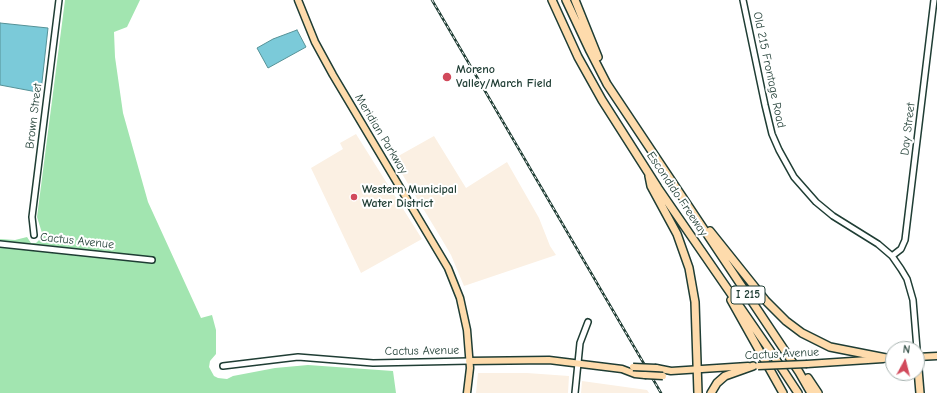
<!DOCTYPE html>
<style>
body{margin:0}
#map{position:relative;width:937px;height:393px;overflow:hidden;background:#fff;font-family:"Comic Neue",sans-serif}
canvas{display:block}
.north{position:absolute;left:885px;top:341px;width:40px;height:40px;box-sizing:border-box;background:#fff;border:1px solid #a5b1ae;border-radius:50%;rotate:7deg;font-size:11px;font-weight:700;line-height:16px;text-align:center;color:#1f3d34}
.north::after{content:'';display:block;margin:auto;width:14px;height:18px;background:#d1495b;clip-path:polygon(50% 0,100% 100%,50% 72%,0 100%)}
</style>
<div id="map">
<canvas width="937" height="393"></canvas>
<div class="north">N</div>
</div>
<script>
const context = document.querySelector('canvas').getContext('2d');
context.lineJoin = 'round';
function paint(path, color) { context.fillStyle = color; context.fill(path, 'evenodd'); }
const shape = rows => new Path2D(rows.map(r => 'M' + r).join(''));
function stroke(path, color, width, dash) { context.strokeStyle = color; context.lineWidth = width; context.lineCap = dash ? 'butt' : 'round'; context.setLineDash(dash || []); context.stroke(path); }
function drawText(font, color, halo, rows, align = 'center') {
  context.font = font + ' "Comic Neue",sans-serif'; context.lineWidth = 4; context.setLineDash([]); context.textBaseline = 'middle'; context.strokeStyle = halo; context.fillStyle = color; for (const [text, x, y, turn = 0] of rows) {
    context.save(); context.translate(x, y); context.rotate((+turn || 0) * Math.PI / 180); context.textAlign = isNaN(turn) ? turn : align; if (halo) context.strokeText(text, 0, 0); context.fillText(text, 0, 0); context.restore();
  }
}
const built = shape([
 [356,134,422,239,361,273,311,168,343,149,340,143],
 [434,136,466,188,507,162,539,218,550,246,556,255,464,286,451,255,441,238,393,159],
 [478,373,527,373,569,376,568,393,476,393],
 [582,381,647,390,649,393,581,393]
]);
const green = shape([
 [65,0,140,0,127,27,114,32,115,57,123,113,148,202,201,318,212,315,216,330,216,354,210,361,209,367,214,376,218,378,227,379,233,376,275,368,308,365,393,371,396,393,0,393,0,239,15,240,27,237,31,243,36,243,41,238,42,233,37,217]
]);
const water = shape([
 [0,23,48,28,42,82,41,90,37,92,0,85,0,23],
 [297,30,306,47,268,68,257,48,273,39,297,30]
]);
const minor = shape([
 [743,0,765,105,772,134,779,150,794,177,816,202,833,216,878,244,892,256,901,269,907,279,913,300,917,349],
 [34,235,32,217,59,0],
 [0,244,152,260],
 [892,256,901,249,905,240,934,0],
 [223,366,298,357,373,363,469,361],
 [575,393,580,343,588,322]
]);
const major = shape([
 [298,0,315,42,333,75,448,268,460,298,467,330,470,368,467,393],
 [917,357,937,356],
 [469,361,549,360,622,369,635,374,645,375],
 [807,364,883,359],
 [656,368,671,371,748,366]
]);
const highway = shape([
 [552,0,578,57,602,100,658,188,769,349,798,393],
 [566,0,590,51,607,84,799,372,811,393],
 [575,0,598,57],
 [649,176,651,186,677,234,689,268,695,302,698,393],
 [710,231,766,301,786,321,802,333,830,347,891,359],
 [731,300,783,393],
 [917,357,920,393],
 [808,378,818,393],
 [711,393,717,383,725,376,753,366]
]);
const rail = shape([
 [432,0,661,393]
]);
const majorBridge = shape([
 [758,366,807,364],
 [633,367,656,368],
 [645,375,663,376]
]);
const markers = [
 [447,77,5,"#d1495b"],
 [354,197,4,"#d1495b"]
];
const shields = [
 [748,295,34]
];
const shieldNames = [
 ["I 215",748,295]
];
const poiNames = [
 ["Moreno",456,70],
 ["Valley/March Field",456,84],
 ["Western Municipal",362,190],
 ["Water District",362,204]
];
const streetNames = [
 ["Old 215 Frontage Road",769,70,78],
 ["Brown Street",34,116,-83],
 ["Day Street",908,129,-83],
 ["Meridian Parkway",381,134,59],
 ["Escondido Freeway",677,194,56],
 ["Cactus Avenue",77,241,6],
 ["Cactus Avenue",422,351,-1],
 ["Cactus Avenue",782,354,-3]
];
paint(built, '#fbf0e3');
paint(green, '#a2e5b0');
paint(water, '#7bcad9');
stroke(water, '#569297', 1);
stroke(minor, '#1f3d34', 8);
stroke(major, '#1f3d34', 9);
stroke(highway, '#1f3d34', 10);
stroke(minor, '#fff', 5);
stroke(major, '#fedbac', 6);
stroke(highway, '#fedbac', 7);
stroke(rail, '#1f3d34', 2.5);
stroke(rail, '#fff', 1, [3]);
stroke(majorBridge, '#1f3d34', 9, []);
stroke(majorBridge, '#fedbac', 6);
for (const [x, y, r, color] of markers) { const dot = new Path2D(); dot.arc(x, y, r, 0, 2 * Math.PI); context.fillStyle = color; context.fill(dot); stroke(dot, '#fff', 1.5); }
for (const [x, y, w] of shields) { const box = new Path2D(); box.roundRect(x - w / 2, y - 9, w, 18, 3); context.fillStyle = '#fff'; context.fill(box); stroke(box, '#1f3d34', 1); }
drawText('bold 11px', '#1f3d34', null, shieldNames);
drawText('bold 12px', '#1f3d34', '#fff', poiNames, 'left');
drawText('12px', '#1f3d34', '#fff', streetNames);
</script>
